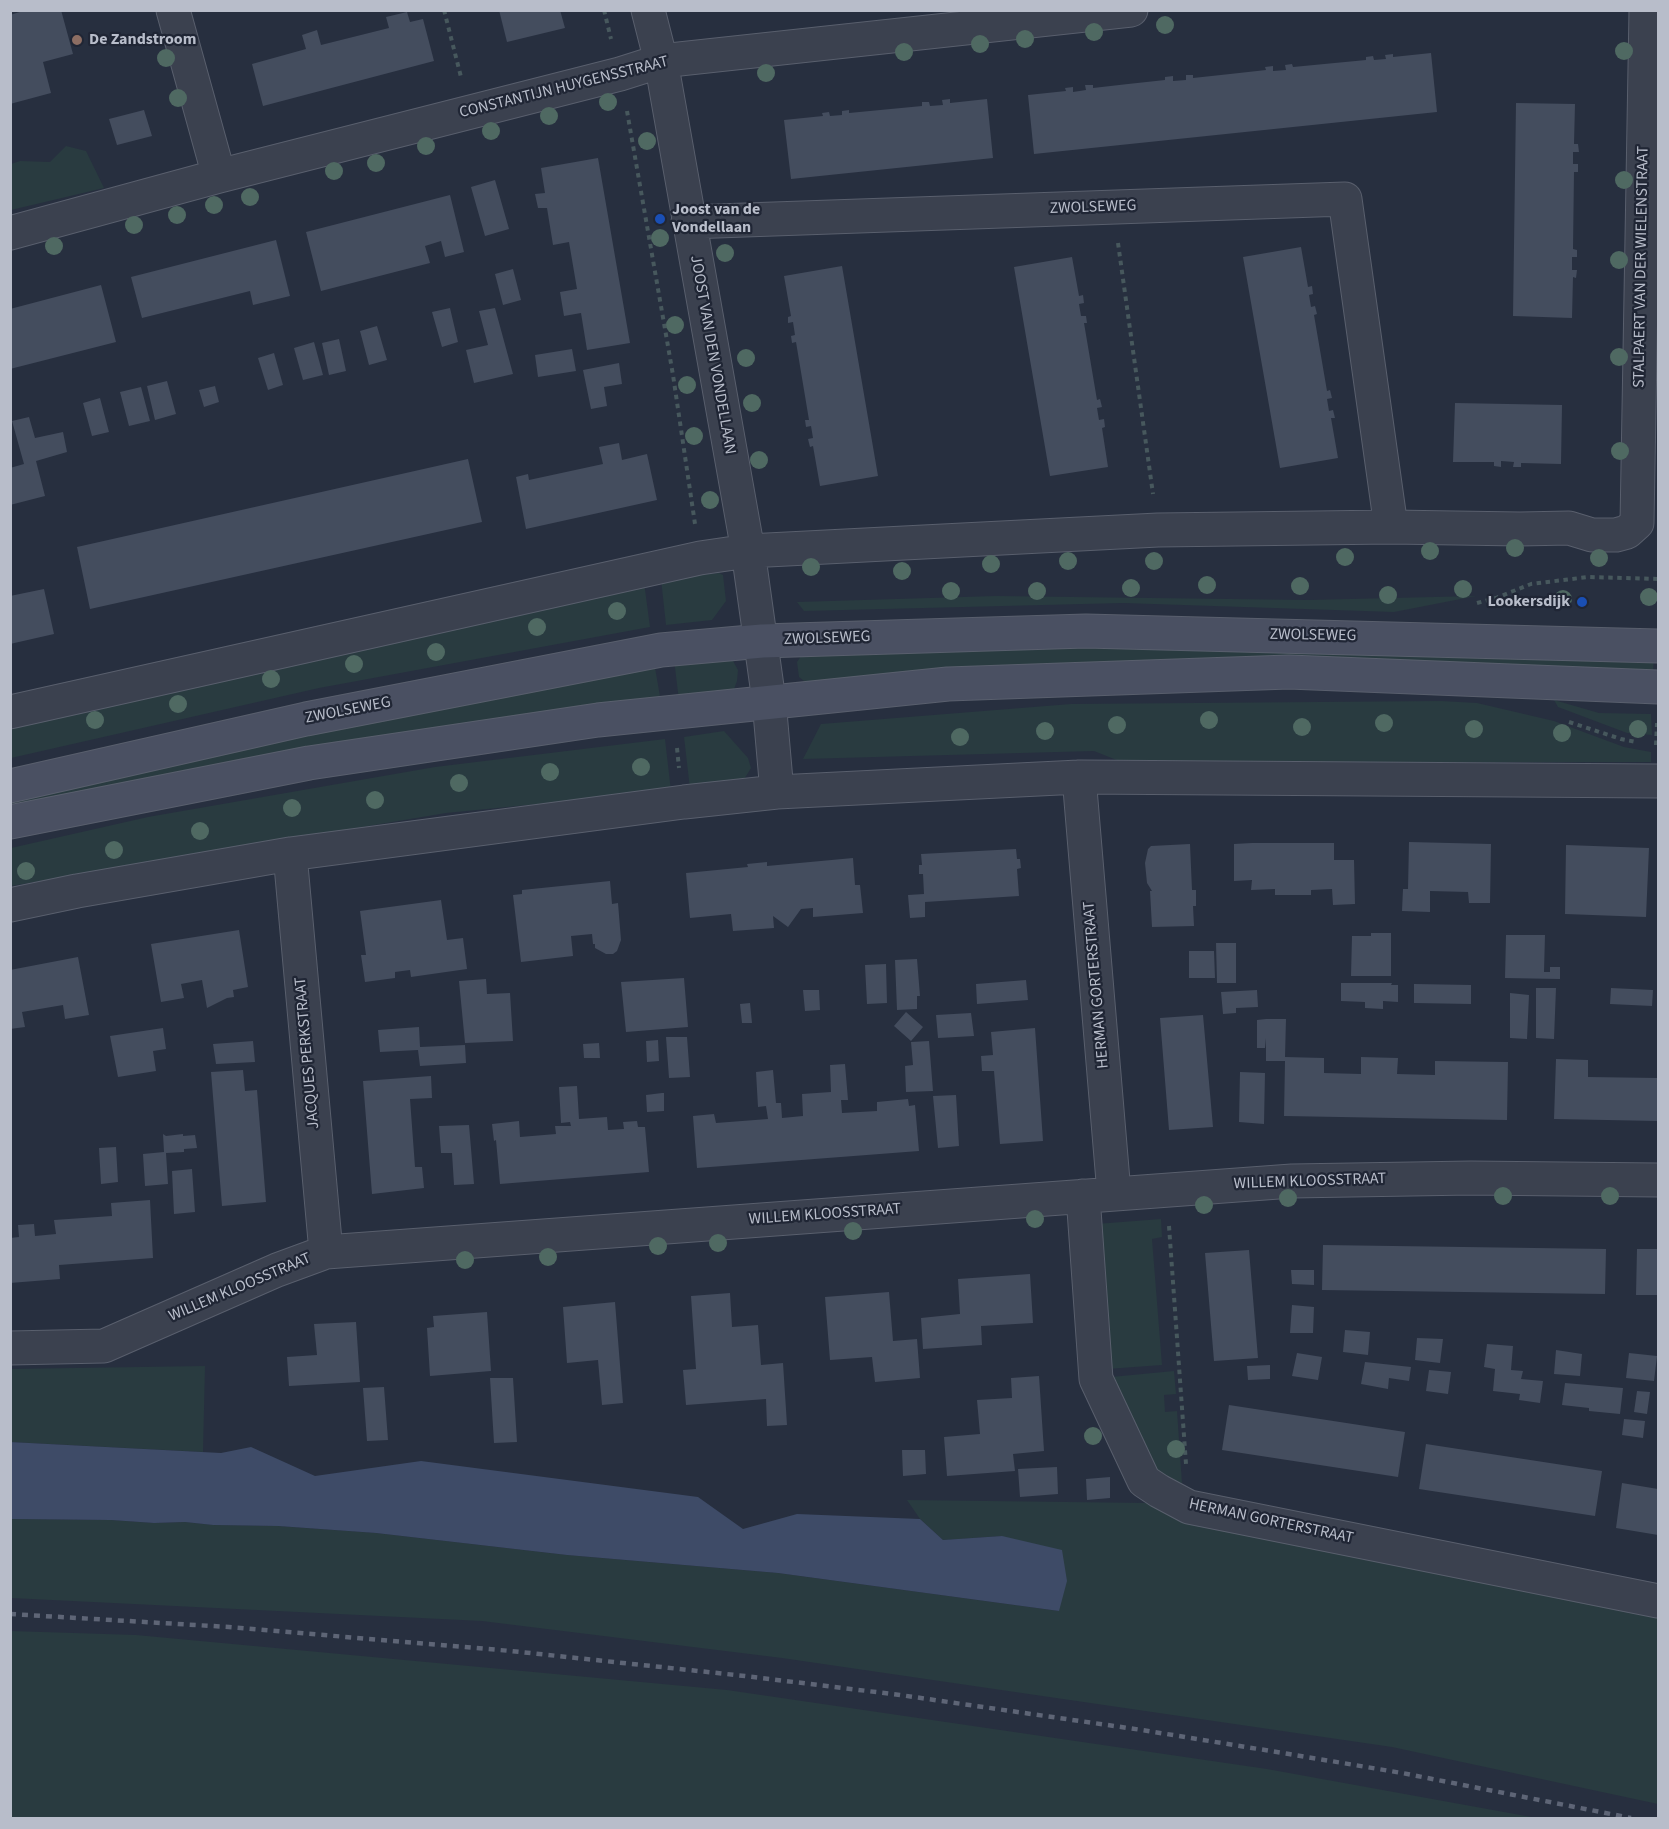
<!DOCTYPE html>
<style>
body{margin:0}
#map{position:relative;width:1669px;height:1829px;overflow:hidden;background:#272f3f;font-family:"Source Sans 3",sans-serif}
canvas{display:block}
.frame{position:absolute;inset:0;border:12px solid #b8bdca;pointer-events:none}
</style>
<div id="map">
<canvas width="1669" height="1829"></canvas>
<div class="frame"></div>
</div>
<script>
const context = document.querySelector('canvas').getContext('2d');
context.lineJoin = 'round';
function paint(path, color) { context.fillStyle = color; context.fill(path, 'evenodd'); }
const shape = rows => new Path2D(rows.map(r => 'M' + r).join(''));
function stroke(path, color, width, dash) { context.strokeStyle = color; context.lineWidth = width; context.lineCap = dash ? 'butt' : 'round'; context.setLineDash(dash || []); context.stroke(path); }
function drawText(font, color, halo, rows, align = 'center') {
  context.font = font + ' "Source Sans 3",sans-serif'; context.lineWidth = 4.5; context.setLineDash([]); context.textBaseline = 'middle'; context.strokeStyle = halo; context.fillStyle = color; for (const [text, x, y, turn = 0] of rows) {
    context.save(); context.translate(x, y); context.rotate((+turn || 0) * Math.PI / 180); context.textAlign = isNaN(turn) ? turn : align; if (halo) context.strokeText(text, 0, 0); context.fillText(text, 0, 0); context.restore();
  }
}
const green = shape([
 [66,146,86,151,104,188,11,210,11,164,20,161,50,162],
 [719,573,723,575,726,601,712,620,666,625,661,579],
 [644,582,650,627,319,688,11,758,10,724],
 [996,596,1308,600,1476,596,1394,612,1123,603,804,611,797,602],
 [1035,638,1654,655,1653,672,812,687,799,677,797,662,807,647],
 [721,654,733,661,738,670,737,681,734,689,725,697,679,701,674,659],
 [654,662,661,702,11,812,10,794],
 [1554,700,1599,713,1651,714,1652,735,1627,733,1558,707],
 [1441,701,1477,703,1554,721,1624,747,1651,752,1651,762,1124,763,1094,751,803,759,821,724,1071,704],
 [724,731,748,758,751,768,743,781,690,789,684,737],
 [665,739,671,791,446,813,11,886,11,848,148,817,435,767],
 [1161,1219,1162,1237,1152,1239,1162,1365,1107,1369,1096,1224],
 [205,1366,203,1452,11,1442,10,1369],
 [1174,1371,1176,1394,1164,1395,1165,1412,1177,1411,1182,1483,1164,1479,1151,1470,1111,1377],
 [907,1500,1148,1503,1658,1612,1658,1804,1392,1747,782,1658,482,1621,11,1598,10,1519,111,1520,154,1523,185,1522,214,1525,278,1526,376,1533,567,1555,778,1573,1059,1611,1002,1536,943,1540,920,1519],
 [11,1631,136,1635,727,1690,1267,1769,1537,1818,11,1818]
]);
const water = shape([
 [10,1442,221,1453,251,1447,315,1476,421,1461,698,1497,743,1529,797,1514,920,1519,943,1540,1002,1536,1062,1550,1067,1581,1059,1611,778,1573,567,1555,376,1533,278,1526,213,1525,185,1522,154,1523,111,1520,11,1519]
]);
const building = shape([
 [26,10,61,10,73,54,43,62,51,93,10,104,10,15],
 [499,10,560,10,565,28,507,42],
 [407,12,410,22,423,19,434,61,263,106,252,64,306,49,302,35,317,30,321,45,389,28,386,17],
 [1431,53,1437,112,1034,154,1028,95,1066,91,1065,88,1073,87,1073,92,1086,90,1085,85,1093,85,1093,88,1128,84,1165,80,1165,77,1173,76,1173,81,1186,80,1186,75,1193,75,1193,78,1230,74,1266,70,1265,67,1273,66,1273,71,1286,70,1285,65,1292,64,1293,67,1366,60,1366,57,1373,56,1374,60,1386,59,1385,55,1393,54,1393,57],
 [950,99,950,103,987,99,993,158,791,179,784,120,823,116,822,113,829,112,830,116,842,115,842,111,849,110,849,113,922,106,922,102,929,102,930,106,943,105,942,100],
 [1516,103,1575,104,1574,144,1578,144,1579,152,1573,152,1573,164,1578,164,1578,172,1574,172,1573,249,1577,250,1577,257,1572,257,1572,270,1577,270,1576,278,1573,277,1572,318,1513,316],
 [144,110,152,136,117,145,109,119],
 [598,158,630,343,587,350,581,313,564,316,560,292,577,289,569,242,553,245,547,208,538,208,535,194,545,193,541,168],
 [495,180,509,229,485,236,471,187],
 [450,195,464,252,445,257,441,241,425,246,430,263,321,291,306,232],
 [276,240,290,296,253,305,250,291,142,318,131,277],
 [1301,247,1308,287,1312,286,1313,294,1309,295,1311,307,1315,306,1317,314,1314,315,1327,391,1330,390,1332,398,1327,399,1329,411,1333,410,1335,418,1331,418,1338,458,1280,468,1243,257],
 [1072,257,1079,296,1083,295,1084,303,1079,304,1081,316,1086,316,1087,323,1084,323,1097,400,1100,399,1102,407,1097,408,1099,420,1104,419,1105,427,1102,428,1108,467,1050,476,1014,267],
 [842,266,878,476,820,486,813,446,810,447,808,439,813,438,811,426,806,427,805,420,809,420,796,342,792,343,791,336,795,335,793,322,788,323,788,317,791,316,784,276],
 [513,269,521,300,503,305,495,274],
 [101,285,116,342,10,369,10,309],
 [450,308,458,342,442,347,432,312],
 [495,308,513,374,474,383,466,350,488,345,479,311],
 [377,326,387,360,369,365,360,331],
 [339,339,346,371,329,375,322,343],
 [314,342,323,375,303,380,294,348],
 [572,349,576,371,538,377,535,355],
 [274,353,283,385,268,390,258,358],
 [619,363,622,384,604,387,607,406,591,409,583,370],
 [167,381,176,414,155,420,147,386],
 [215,386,219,402,204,407,199,390],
 [141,387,150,421,129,426,120,392],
 [100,398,109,432,92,436,83,403],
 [1455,403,1562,405,1561,464,1521,463,1521,467,1513,467,1514,462,1501,461,1501,467,1494,466,1494,462,1453,462],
 [29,417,35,438,63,432,67,452,36,461,45,496,10,505,10,468,24,464,12,421],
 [619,443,622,460,647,454,657,500,526,529,516,477,528,474,529,480,603,464,599,447],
 [468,459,482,522,90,609,77,547],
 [44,589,54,634,10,644,10,596],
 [1409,842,1491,844,1490,903,1469,903,1468,892,1430,891,1430,912,1402,911,1403,889,1408,889],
 [1252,843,1334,843,1334,860,1354,860,1355,904,1333,905,1332,889,1311,890,1311,895,1275,895,1275,889,1251,890,1252,880,1234,881,1234,844],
 [1190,844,1192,890,1196,890,1196,906,1193,906,1194,926,1152,927,1150,891,1152,891,1147,883,1145,863,1148,849,1151,846],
 [1566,845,1649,848,1646,917,1565,914],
 [1016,849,1017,859,1020,859,1021,868,1017,869,1019,896,925,902,925,917,910,918,908,895,924,894,923,874,919,874,919,865,922,865,921,854],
 [853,858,855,885,860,885,863,913,813,917,813,908,801,909,788,927,773,916,774,928,733,931,731,914,690,918,686,873,748,867,747,864,767,862,767,866],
 [610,881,612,904,618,903,621,940,617,951,613,954,606,954,595,948,595,944,593,944,592,934,571,936,573,956,521,962,513,895,522,894,522,890],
 [441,900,447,940,463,938,467,969,411,977,410,970,395,972,395,978,365,982,361,955,366,955,360,911],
 [239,930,248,987,233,990,234,997,227,998,207,1008,202,980,181,984,184,998,161,1002,151,944],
 [1371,933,1391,933,1391,976,1351,976,1352,936,1371,936],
 [1506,935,1545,935,1544,972,1550,972,1550,967,1560,967,1560,979,1505,978],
 [1216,943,1236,943,1236,983,1217,983],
 [1189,951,1214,951,1215,978,1189,978],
 [78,957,89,1015,65,1019,63,1005,22,1012,25,1027,10,1029,10,970],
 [917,959,920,996,917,996,917,1009,897,1010,895,960],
 [886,964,887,1003,867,1004,865,965],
 [684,978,688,1027,626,1032,621,982],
 [486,979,487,994,510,993,513,1041,465,1043,459,981],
 [1026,980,1028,1000,977,1004,976,984],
 [1341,983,1392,983,1391,985,1398,985,1398,1002,1383,1001,1383,1009,1365,1008,1365,1002,1341,1001],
 [1414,984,1471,985,1471,1004,1414,1003],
 [1536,988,1556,988,1554,1039,1536,1038],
 [1611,988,1653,990,1652,1006,1610,1004],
 [803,990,819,990,820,1010,805,1011],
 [1257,990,1258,1007,1236,1008,1236,1013,1223,1014,1221,992],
 [1510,993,1529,995,1527,1039,1510,1038],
 [750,1003,752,1023,742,1023,740,1004],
 [906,1012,923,1027,911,1041,894,1026],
 [971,1013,974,1036,938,1038,936,1015],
 [1203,1015,1213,1127,1169,1130,1160,1018],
 [1266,1019,1286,1019,1285,1057,1324,1058,1324,1073,1361,1074,1361,1057,1398,1058,1397,1074,1435,1075,1435,1061,1508,1062,1507,1120,1284,1116,1285,1061,1266,1061,1266,1038,1265,1048,1257,1048,1257,1020],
 [419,1027,420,1047,465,1045,466,1063,420,1066,418,1050,380,1052,378,1030],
 [163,1028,166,1049,153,1051,156,1071,118,1077,110,1036],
 [1035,1028,1043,1141,1000,1144,994,1071,982,1071,981,1056,993,1055,991,1032],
 [666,1037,687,1037,690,1077,669,1078],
 [658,1040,659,1061,647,1062,646,1041],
 [253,1041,255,1062,216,1064,213,1044],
 [929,1041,933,1091,906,1092,905,1066,913,1065,911,1042],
 [599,1043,600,1058,584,1058,583,1044],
 [1556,1059,1588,1060,1588,1077,1658,1078,1658,1121,1554,1119],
 [845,1064,848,1100,841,1100,842,1113,877,1111,877,1102,908,1099,909,1106,915,1105,919,1151,697,1168,693,1116,714,1114,716,1123,768,1119,766,1106,758,1107,756,1072,773,1070,776,1103,781,1103,782,1118,803,1116,802,1094,831,1092,830,1065],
 [243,1070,245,1091,257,1090,266,1202,222,1206,211,1072],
 [1240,1072,1265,1073,1264,1124,1239,1122],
 [431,1076,432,1098,410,1099,415,1167,422,1167,424,1188,372,1194,363,1081],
 [577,1086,579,1119,607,1117,608,1130,624,1129,623,1122,637,1121,638,1127,645,1127,649,1172,500,1184,496,1140,494,1141,492,1124,519,1121,520,1137,556,1134,555,1126,571,1126,570,1122,561,1123,559,1087],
 [662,1093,664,1093,664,1111,647,1112,646,1095],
 [956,1095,959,1146,938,1148,933,1096],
 [469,1125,474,1184,454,1185,452,1153,441,1153,439,1126],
 [163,1134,166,1136,183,1134,183,1136,195,1135,197,1148,184,1149,184,1152,166,1153,168,1184,145,1186,143,1154,164,1152],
 [116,1147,118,1182,101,1184,99,1148],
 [192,1169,195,1212,174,1214,172,1171],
 [150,1200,153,1258,59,1265,60,1279,10,1283,10,1238,19,1237,18,1225,34,1224,35,1236,56,1234,54,1220,112,1216,111,1203],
 [1323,1245,1606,1249,1605,1294,1322,1290],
 [1637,1249,1658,1249,1658,1295,1636,1295],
 [1249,1250,1258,1358,1214,1361,1205,1253],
 [1291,1270,1314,1270,1314,1285,1292,1284],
 [1030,1274,1033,1323,981,1326,982,1345,923,1349,921,1318,960,1314,958,1279],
 [889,1292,893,1341,917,1339,920,1378,875,1382,872,1357,830,1360,825,1297],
 [730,1293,732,1327,758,1325,761,1365,783,1363,787,1425,767,1426,766,1399,686,1405,683,1370,696,1369,691,1296],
 [615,1302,623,1403,602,1405,598,1360,567,1363,563,1307],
 [1292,1305,1314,1307,1313,1333,1290,1333],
 [487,1312,491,1371,430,1376,427,1328,434,1327,433,1316],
 [356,1322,360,1382,289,1386,287,1357,317,1355,314,1324],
 [1345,1330,1370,1332,1368,1355,1343,1352],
 [1417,1338,1443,1339,1440,1363,1415,1360],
 [1487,1344,1513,1346,1511,1370,1523,1371,1521,1379,1543,1381,1540,1403,1519,1400,1520,1394,1493,1391,1495,1369,1484,1367],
 [1556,1350,1582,1354,1580,1376,1554,1374],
 [1297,1353,1322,1357,1318,1380,1292,1376],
 [1629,1353,1657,1356,1654,1381,1626,1378],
 [1365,1362,1411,1367,1409,1381,1389,1378,1388,1389,1361,1384],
 [1270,1365,1270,1379,1248,1380,1247,1366],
 [1429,1370,1451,1372,1448,1394,1426,1391],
 [1039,1376,1044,1451,1013,1454,1015,1471,947,1476,944,1437,980,1434,977,1400,1012,1398,1011,1378],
 [490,1378,513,1378,517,1442,494,1443],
 [1565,1383,1623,1388,1620,1414,1589,1411,1589,1408,1562,1405],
 [384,1387,388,1440,367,1441,363,1388],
 [1637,1391,1650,1392,1647,1414,1634,1412],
 [1229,1405,1405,1432,1398,1477,1222,1450],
 [1624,1419,1645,1421,1643,1438,1622,1435],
 [1426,1444,1602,1471,1595,1516,1419,1489],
 [902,1450,925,1450,926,1474,903,1476],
 [1057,1467,1058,1494,1020,1497,1018,1469],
 [1110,1477,1110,1498,1087,1500,1086,1479],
 [1622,1483,1658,1489,1658,1535,1616,1528]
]);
const path = shape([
 [444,10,461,77],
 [604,10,611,39],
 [627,111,673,375,695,524],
 [1118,243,1153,494],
 [1477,603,1496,598,1531,584,1588,577,1658,579],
 [1569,722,1621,739,1636,742],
 [1656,745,1657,723],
 [677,748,679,768],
 [1169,1226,1186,1464]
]);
const street = shape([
 [173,10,219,176],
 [648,10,661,61,748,551,769,701,777,792],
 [688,222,1345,199,1391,527],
 [10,233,219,176,620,74,661,61,1131,10],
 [10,712,700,558,748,551,1158,530,1391,527,1520,529,1569,528,1592,535,1616,535,1627,532,1637,523,1646,10],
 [1079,777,1114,1193],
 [290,854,326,1252],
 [10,905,77,891,290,854,684,802,777,792,1079,777,1658,781],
 [1083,1196,1096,1379,1144,1481,1159,1491,1189,1507,1658,1601],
 [10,1348,104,1346,277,1270,326,1252,1292,1181,1471,1178,1658,1180]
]);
const secondary = shape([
 [10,786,306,719,661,650,762,641,1086,631,1658,646],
 [10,822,309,763,598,720,948,684,1289,672,1658,687]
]);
const rail = shape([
 [10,1614,229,1627,511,1651,745,1676,900,1695,1142,1730,1289,1754,1402,1773,1631,1818]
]);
const trees = [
 [1165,25],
 [1094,32],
 [1025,39],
 [980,44],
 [1624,51],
 [904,52],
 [166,58],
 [766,73],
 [178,98],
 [608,102],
 [549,116],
 [491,131],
 [647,141],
 [426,146],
 [376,163],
 [334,171],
 [1624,180],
 [250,197],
 [214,205],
 [177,215],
 [134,225],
 [660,238],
 [54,246],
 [725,253],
 [1619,260],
 [675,325],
 [1619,357],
 [746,358],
 [687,385],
 [752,403],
 [694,436],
 [1620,451],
 [759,460],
 [710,500],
 [1515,548],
 [1430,551],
 [1345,557],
 [1599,558],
 [1068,561],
 [1154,561],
 [991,564],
 [811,567],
 [902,571],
 [1207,585],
 [1300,586],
 [1131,588],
 [1463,589],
 [951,591],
 [1037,591],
 [1388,595],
 [1649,597],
 [1563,599],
 [617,611],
 [537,627],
 [436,652],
 [354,664],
 [271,679],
 [178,704],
 [95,720],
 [1209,720],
 [1384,723],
 [1117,725],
 [1302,727],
 [1474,729],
 [1638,729],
 [1045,731],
 [1562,733],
 [960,737],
 [641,767],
 [550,772],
 [459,783],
 [375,800],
 [292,808],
 [200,831],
 [114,850],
 [26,871],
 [1503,1196],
 [1610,1196],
 [1288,1198],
 [1204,1205],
 [1035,1219],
 [853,1231],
 [718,1243],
 [658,1246],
 [548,1257],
 [465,1260],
 [1093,1436],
 [1176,1449]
];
const markers = [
 [77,40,6,"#8d6e63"],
 [660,219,6,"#1a4fb4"],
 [1582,602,6,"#1a4fb4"]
];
const poiNames = [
 ["De Zandstroom",89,40],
 ["Joost van de",672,210],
 ["Vondellaan",672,228],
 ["Lookersdijk",1570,602,"right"]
];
const streetNames = [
 ["CONSTANTIJN HUYGENSSTRAAT",564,88,-14],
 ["ZWOLSEWEG",1093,208,-2],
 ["STALPAERT VAN DER WIELENSTRAAT",1642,267,-89],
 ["JOOST VAN DEN VONDELLAAN",712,355,80],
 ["ZWOLSEWEG",1313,636,1],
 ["ZWOLSEWEG",827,639,-2],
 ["ZWOLSEWEG",348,711,-11],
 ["HERMAN GORTERSTRAAT",1097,985,-95],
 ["JACQUES PERKSTRAAT",308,1053,-95],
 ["WILLEM KLOOSSTRAAT",1310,1182,-2],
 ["WILLEM KLOOSSTRAAT",825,1215,-4],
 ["WILLEM KLOOSSTRAAT",240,1288,-23],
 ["HERMAN GORTERSTRAAT",1271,1522,12]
];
paint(green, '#293b40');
paint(water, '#3e4b67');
paint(building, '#444d5e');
stroke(street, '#595f6d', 35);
stroke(secondary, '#595f6d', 35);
stroke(path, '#47585d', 4, [4.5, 4.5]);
stroke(street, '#3b414f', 33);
stroke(secondary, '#4a5062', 33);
stroke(rail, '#5e6576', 4.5, [6, 6]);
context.fillStyle = '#4f6962';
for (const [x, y] of trees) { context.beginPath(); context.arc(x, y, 9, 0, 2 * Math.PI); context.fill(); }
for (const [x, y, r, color] of markers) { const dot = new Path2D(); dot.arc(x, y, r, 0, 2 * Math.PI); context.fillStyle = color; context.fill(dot); stroke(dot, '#202635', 2); }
drawText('bold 16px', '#b8bdca', '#202635', poiNames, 'left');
drawText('16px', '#b8bdca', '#202635', streetNames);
</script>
